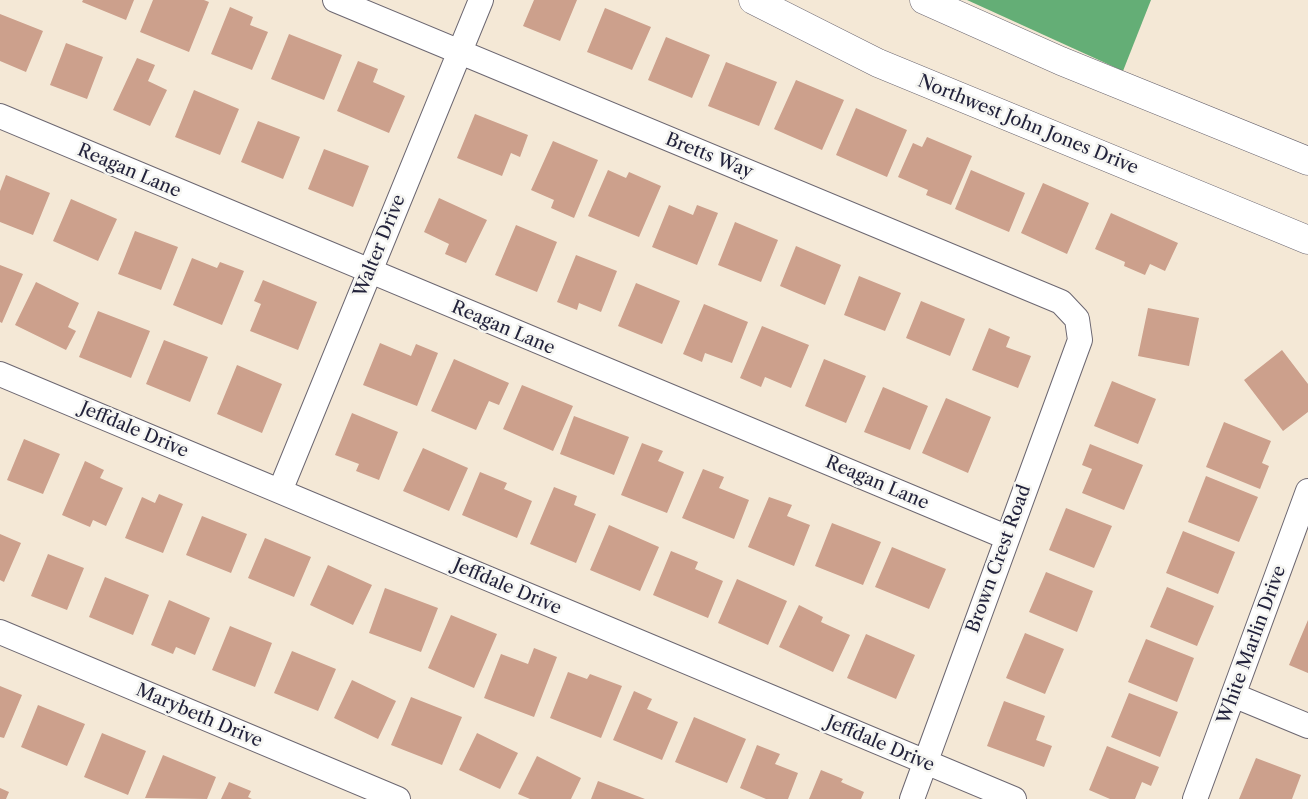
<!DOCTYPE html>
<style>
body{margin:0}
canvas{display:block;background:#f4e8d6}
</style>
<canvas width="1308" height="799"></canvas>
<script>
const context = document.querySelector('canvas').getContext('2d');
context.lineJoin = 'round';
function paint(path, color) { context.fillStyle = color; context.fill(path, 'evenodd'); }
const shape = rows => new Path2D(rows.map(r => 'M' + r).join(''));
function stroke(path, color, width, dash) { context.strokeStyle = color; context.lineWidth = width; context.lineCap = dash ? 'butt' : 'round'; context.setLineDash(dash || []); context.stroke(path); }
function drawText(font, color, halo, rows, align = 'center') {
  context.font = font + ' "Libre Caslon Text",serif'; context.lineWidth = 5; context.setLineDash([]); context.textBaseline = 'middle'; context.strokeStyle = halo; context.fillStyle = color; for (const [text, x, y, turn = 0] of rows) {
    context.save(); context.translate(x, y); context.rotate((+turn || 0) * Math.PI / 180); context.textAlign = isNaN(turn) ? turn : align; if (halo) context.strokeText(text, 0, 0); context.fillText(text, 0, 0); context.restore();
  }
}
const forest = shape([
 [967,0,1151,0,1123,71]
]);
const building = shape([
 [83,0,134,0,126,20,82,2],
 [153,0,204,0,209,2,189,52,140,32],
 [534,0,577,0,560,41,523,26],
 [230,7,253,17,250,25,268,32,252,70,211,54],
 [605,8,651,27,632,70,587,52],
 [0,14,43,31,26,72,0,61],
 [289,34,342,55,324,100,271,79],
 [666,37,710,55,692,98,648,80],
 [66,43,103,57,87,99,50,85],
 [137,58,155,65,148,81,167,90,150,126,113,110],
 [358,61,378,69,373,82,405,96,389,133,337,111],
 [726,62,777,82,759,126,708,106],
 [796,80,844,100,822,150,774,129],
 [194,90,239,109,220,155,175,137],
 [856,108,907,130,887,177,836,155],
 [475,114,528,135,520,157,511,153,502,176,457,158],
 [258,121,300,137,283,179,241,162],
 [927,137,972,156,951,205,926,195,928,190,898,177,913,143,922,147],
 [553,141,598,160,574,218,551,208,554,200,531,190],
 [324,149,369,166,353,207,308,189],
 [608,170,626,178,629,172,661,186,639,237,588,216],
 [971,170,1025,193,1009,232,955,209],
 [6,175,50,193,33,235,0,222,0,191],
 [1043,183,1089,203,1067,254,1021,233],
 [439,198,487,220,466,263,445,254,449,244,424,232],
 [71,199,117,219,98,261,53,241],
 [669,205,693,215,697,205,718,213,697,265,652,247],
 [1111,213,1178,243,1165,271,1150,264,1145,275,1124,266,1125,262,1095,249],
 [735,222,778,240,761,282,718,265],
 [516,225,557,242,537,292,495,275],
 [135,231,178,247,161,290,118,274],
 [796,246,841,265,825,305,780,286],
 [576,255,617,271,601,312,579,303,577,310,557,302],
 [192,258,217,268,220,262,244,271,222,325,173,305],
 [0,265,23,274,2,323,0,322],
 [859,276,901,293,885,331,844,315],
 [263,280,317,302,298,350,250,331,261,304,254,301],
 [36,282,79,303,68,327,76,331,66,350,15,325],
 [636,283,680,301,662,344,618,326],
 [921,301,965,319,950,356,906,338],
 [704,304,748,322,732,363,705,353,702,362,683,354],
 [1148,308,1199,318,1189,366,1138,356],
 [98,311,150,331,131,378,79,357],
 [762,326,809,345,791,388,765,377,761,387,740,378],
 [989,328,1010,337,1006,347,1031,356,1018,388,972,370],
 [164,340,208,357,190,402,146,384],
 [380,343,411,356,416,344,438,353,417,406,363,385],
 [1282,350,1308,384,1308,412,1283,431,1244,380],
 [454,359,509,383,499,405,489,401,476,430,431,411],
 [824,359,866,376,846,423,805,406],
 [237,365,282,384,262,433,217,414],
 [1112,381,1156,399,1138,444,1094,426],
 [522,385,573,406,553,451,503,429],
 [883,387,928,406,910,450,864,432],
 [946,398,991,417,968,473,922,453],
 [352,413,398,432,379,480,356,471,359,464,335,455],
 [574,416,629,437,614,475,560,454],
 [1224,422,1271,441,1262,463,1269,466,1260,489,1206,467],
 [24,439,60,454,43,494,7,480],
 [642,443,663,451,658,461,684,472,667,513,621,495],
 [1090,444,1143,465,1124,510,1082,493,1092,469,1082,465],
 [423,448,468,468,449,511,403,491],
 [85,461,104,470,100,478,123,488,106,526,93,520,90,527,62,515],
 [703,469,724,477,719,488,749,500,734,539,682,518],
 [480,472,507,483,504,489,532,501,517,538,462,515],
 [1206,476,1258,497,1239,542,1188,522],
 [554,487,577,496,574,505,596,514,576,563,530,544],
 [159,494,183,504,163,553,125,538,142,497,155,503],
 [769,497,792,505,787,516,810,525,794,566,748,547],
 [1066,508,1112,526,1094,568,1049,550],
 [202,516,247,534,231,573,186,555],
 [832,523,881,542,863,585,815,566],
 [609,525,659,547,640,591,590,570],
 [1183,531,1235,552,1218,594,1166,573],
 [0,534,21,543,4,582,0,580],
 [265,538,311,557,294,597,248,578],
 [892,547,946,569,929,609,875,587],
 [671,551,698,562,695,569,723,581,708,618,653,595],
 [48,554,84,568,67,610,31,596],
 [328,565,372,585,353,625,310,605],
 [1046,572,1093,591,1077,632,1029,612],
 [105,577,149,595,133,635,89,617],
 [737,579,787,601,768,645,718,623],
 [1167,587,1214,606,1197,646,1150,627],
 [385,588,438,608,421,652,369,633],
 [169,600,210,618,195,655,176,647,173,654,151,645],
 [799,605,823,617,821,622,850,635,833,672,779,647],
 [451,615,497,634,474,688,428,668],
 [1308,620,1308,673,1289,665],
 [230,626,272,643,255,687,212,670],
 [1025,633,1064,649,1045,694,1006,678],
 [866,634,915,655,896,699,847,678],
 [1146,639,1194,658,1177,702,1128,682],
 [534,648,557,657,534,717,484,698,501,654,528,664],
 [292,651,336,669,318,711,274,693],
 [568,672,587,679,590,674,622,686,601,738,550,718],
 [352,680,396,701,378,739,334,718],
 [0,686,22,695,4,738,0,737],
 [634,691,652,699,647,709,678,722,662,760,613,740],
 [1129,693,1178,712,1160,757,1111,737],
 [411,697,462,717,442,765,391,745],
 [1004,701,1045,716,1036,740,1052,746,1044,767,987,746],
 [38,705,85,724,67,766,21,747],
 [694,717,746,739,727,783,675,762],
 [102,733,146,751,128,795,84,777],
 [477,733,518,753,500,789,459,770],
 [757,745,780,754,775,764,798,773,788,799,766,799,740,788],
 [1107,746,1159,767,1151,786,1142,782,1135,799,1110,799,1089,790],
 [163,755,216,777,207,799,145,798],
 [537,756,581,778,571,799,530,799,518,794],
 [1256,758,1301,775,1292,799,1239,799],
 [821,770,843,779,841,782,864,792,861,799,809,799],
 [598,781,645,799,591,799],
 [229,782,251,791,248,797,252,799,221,799],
 [0,788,9,792,6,799,0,799]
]);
const street = shape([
 [335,0,1061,302,1077,319,1080,340,912,799],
 [0,116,1006,537],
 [0,374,1014,799],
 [280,491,481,0],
 [0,632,398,799],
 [1233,695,1308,726],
 [1195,799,1308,491]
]);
const secondary = shape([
 [753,0,878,63,1308,240],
 [924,0,1061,61,1308,161]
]);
const streetNames = [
 ["Northwest John Jones Drive",1028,125,22],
 ["Bretts Way",709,156,22],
 ["Reagan Lane",129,171,23],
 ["Walter Drive",380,246,-68],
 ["Reagan Lane",503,328,23],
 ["Jeffdale Drive",134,430,23],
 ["Reagan Lane",877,483,23],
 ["Brown Crest Road",999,559,-70],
 ["Jeffdale Drive",507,587,23],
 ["White Marlin Drive",1252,645,-70],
 ["Marybeth Drive",199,716,23],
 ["Jeffdale Drive",880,744,23]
];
paint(forest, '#64ae76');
paint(building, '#cca08c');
stroke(street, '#6c6771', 26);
stroke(secondary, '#6c6771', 29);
stroke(street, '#fff', 24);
stroke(secondary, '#fff', 28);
drawText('18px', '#22223b', '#f6f6f2', streetNames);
</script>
